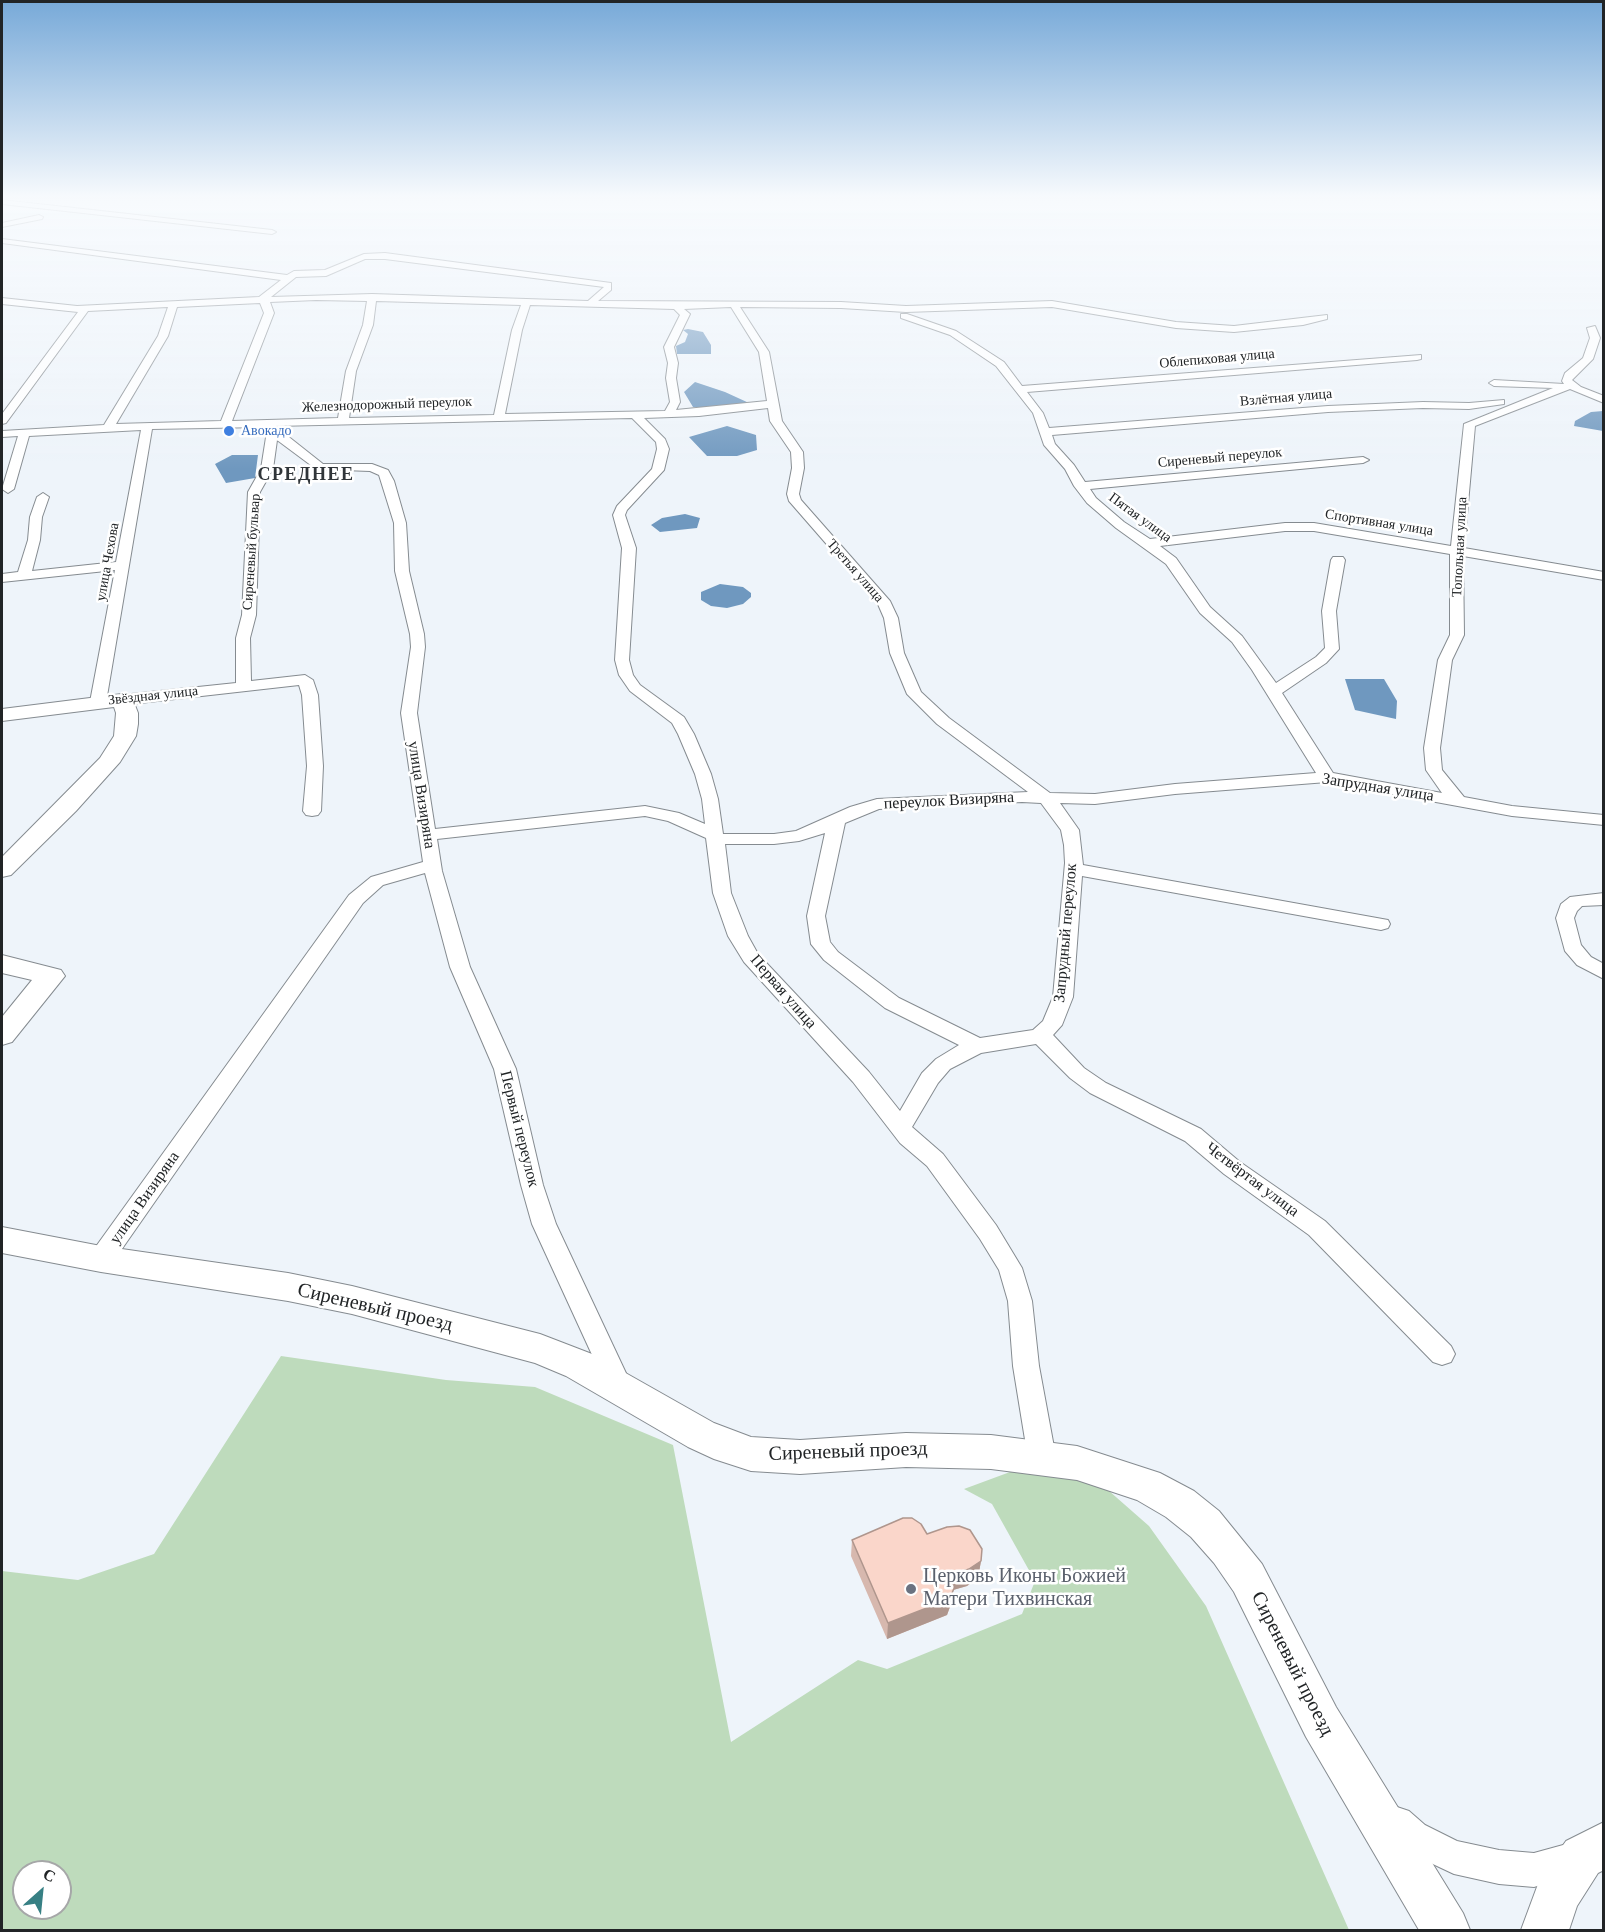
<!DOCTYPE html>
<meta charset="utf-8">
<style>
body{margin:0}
#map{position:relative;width:1605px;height:1932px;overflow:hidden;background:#eef4fa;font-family:"Times New Roman",serif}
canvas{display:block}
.frame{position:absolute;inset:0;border:3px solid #212426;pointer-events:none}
.north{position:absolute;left:12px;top:1860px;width:60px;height:60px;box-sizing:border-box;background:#fff;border:2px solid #a6a7a8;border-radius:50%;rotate:27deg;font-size:16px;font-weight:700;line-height:24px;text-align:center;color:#212426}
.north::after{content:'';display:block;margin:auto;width:21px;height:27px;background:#378084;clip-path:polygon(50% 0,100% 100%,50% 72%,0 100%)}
</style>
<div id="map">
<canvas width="1605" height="1932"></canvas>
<div class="frame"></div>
<div class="north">С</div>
</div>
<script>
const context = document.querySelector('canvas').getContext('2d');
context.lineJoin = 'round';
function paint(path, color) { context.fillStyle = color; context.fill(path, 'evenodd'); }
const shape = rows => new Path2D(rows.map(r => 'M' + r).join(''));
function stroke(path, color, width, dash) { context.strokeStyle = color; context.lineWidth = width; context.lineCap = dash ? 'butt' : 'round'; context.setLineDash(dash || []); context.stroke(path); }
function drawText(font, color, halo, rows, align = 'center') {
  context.font = font + ' "Times New Roman",serif'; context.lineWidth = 5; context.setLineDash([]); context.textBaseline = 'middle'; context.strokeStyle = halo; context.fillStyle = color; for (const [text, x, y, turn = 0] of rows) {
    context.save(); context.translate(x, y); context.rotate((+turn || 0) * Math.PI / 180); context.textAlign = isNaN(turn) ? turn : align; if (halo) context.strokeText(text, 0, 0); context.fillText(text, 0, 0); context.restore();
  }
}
const green = shape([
 [281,1356,446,1380,535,1387,673,1445,731,1742,858,1660,887,1669,1022,1614,1035,1581,992,1504,964,1489,1010,1472,1056,1470,1100,1483,1149,1526,1206,1606,1349,1930,2,1930,2,1571,78,1580,154,1554],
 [24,1872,60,1872,60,1908,24,1908]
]);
const water = shape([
 [688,329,703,332,711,345,711,354,677,354,676,346,685,342,688,334,683,330],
 [695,382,725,392,749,403,741,408,693,407,684,392],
 [1603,411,1603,431,1574,426,1575,421,1591,412],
 [727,426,756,435,757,450,737,456,707,456,689,437],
 [232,455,258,455,255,478,226,483,215,464],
 [685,514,700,518,697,528,660,532,651,525,662,518],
 [720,584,743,587,751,593,751,597,743,604,727,608,711,606,701,600,701,592],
 [1345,679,1384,679,1397,701,1396,719,1355,710]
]);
const street = shape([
 [2,200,272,230,276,232,272,234,2,204,2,200],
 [39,215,43,217,42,219,2,227,2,223,39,215],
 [2,239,287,275,294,271,325,270,364,254,385,253,611,283,611,290,598,301,841,302,906,306,1052,301,1176,322,1234,326,1327,315,1327,319,1303,325,1234,332,1176,328,1052,307,906,312,841,308,740,307,769,352,782,421,803,452,804,468,799,494,801,500,890,601,898,618,904,653,921,692,949,718,1050,793,1095,794,1175,784,1316,773,1252,670,1232,642,1200,613,1166,564,1116,528,1087,503,1074,486,1065,469,1044,445,1033,413,996,366,950,335,901,318,901,314,907,314,956,331,1004,362,1022,386,1421,355,1421,359,1417,360,1027,392,1043,413,1049,428,1328,406,1423,402,1469,403,1504,400,1504,404,1469,409,1423,408,1328,412,1052,435,1055,444,1074,465,1085,482,1363,457,1369,460,1363,463,1090,489,1096,498,1124,522,1150,539,1285,523,1314,523,1451,546,1464,424,1553,388,1494,386,1489,383,1494,380,1564,384,1562,381,1565,373,1583,358,1590,338,1587,328,1595,326,1600,338,1593,359,1572,380,1581,387,1604,396,1604,403,1570,389,1475,426,1464,548,1604,572,1604,580,1463,556,1464,635,1452,660,1440,748,1442,770,1464,797,1512,806,1604,815,1604,825,1512,816,1327,782,1175,794,1095,804,1060,803,1079,830,1083,865,1388,920,1390,924,1388,928,1381,930,1082,876,1073,997,1062,1025,1053,1035,1084,1068,1106,1083,1201,1129,1240,1162,1325,1221,1451,1346,1455,1354,1451,1362,1442,1365,1433,1362,1309,1235,1224,1174,1185,1141,1090,1093,1070,1078,1036,1044,981,1053,950,1069,938,1083,912,1127,943,1154,996,1225,1022,1268,1032,1301,1039,1366,1056,1458,1052,1467,1042,1470,1032,1467,1028,1458,1013,1366,1008,1301,999,1270,980,1239,927,1166,900,1143,853,1082,744,962,728,936,713,893,706,838,668,821,645,816,437,839,442,871,470,967,516,1069,543,1185,556,1224,632,1386,628,1394,619,1397,610,1394,532,1224,521,1185,494,1069,450,967,425,873,383,885,363,903,110,1266,101,1269,92,1266,89,1259,92,1252,349,895,371,877,423,862,401,713,411,647,410,634,395,571,394,523,379,475,370,471,316,469,277,440,273,469,260,492,256,615,250,638,251,681,305,675,313,680,318,695,323,766,321,811,318,815,312,816,306,815,303,811,307,766,302,695,299,685,122,705,117,703,114,700,122,695,236,683,236,638,242,615,248,492,261,469,267,431,263,427,152,429,106,702,103,705,93,705,90,702,115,570,2,582,2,574,18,572,28,540,30,517,37,497,43,493,49,497,42,517,40,540,32,571,116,562,141,430,29,436,14,489,8,493,2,489,18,436,2,437,2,431,104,425,158,336,168,307,88,311,6,423,2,424,2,414,78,312,2,304,2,298,77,306,259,297,281,280,2,243,2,239],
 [365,259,385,259,604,287,588,301,372,294,271,297,296,277,326,276,365,259],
 [316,300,367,301,363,325,346,371,338,418,232,421,274,313,270,302,316,300],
 [376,301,521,305,512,330,494,415,349,418,356,371,373,325,376,301],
 [260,303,264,313,221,421,116,424,168,336,177,307,260,303],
 [530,305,674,309,680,315,664,347,668,363,666,378,670,402,665,411,505,414,522,330,530,305],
 [731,307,759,352,767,401,676,410,680,402,676,378,678,363,674,347,690,314,684,309,731,307],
 [768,408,770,421,791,452,792,468,787,494,789,501,877,602,884,618,890,653,907,694,937,724,1028,792,877,799,850,807,796,831,774,834,723,834,718,799,711,774,694,734,684,717,640,685,633,675,629,660,636,548,625,515,627,510,664,470,669,449,665,439,644,418,699,416,768,408],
 [632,418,656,442,657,449,652,469,617,506,613,515,622,548,615,660,619,675,630,691,672,723,678,734,695,774,702,799,705,824,679,813,645,806,435,829,417,713,425,647,424,634,409,571,406,523,394,481,388,470,372,464,323,464,275,426,632,418],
 [1285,531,1314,531,1450,554,1450,635,1438,660,1424,748,1426,770,1442,793,1333,773,1282,693,1326,663,1339,649,1336,611,1345,560,1343,557,1333,557,1331,560,1322,611,1325,648,1316,657,1276,683,1242,636,1210,607,1176,558,1160,546,1285,531],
 [1022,802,1041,803,1061,830,1064,845,1065,863,1053,997,1043,1021,1033,1030,980,1038,899,998,838,952,830,942,825,916,845,823,879,809,1022,802],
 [825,833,807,916,811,944,824,960,885,1008,959,1045,936,1059,922,1073,900,1111,869,1072,758,954,748,936,731,893,725,844,774,844,799,841,825,833],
 [1604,893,1604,905,1582,906,1577,911,1574,918,1581,945,1591,957,1604,964,1604,979,1577,965,1565,951,1556,918,1561,904,1570,897,1604,893],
 [1397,1807,1409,1811,1425,1825,1457,1841,1499,1850,1534,1853,1574,1842,1586,1847,1591,1859,1586,1871,1534,1887,1499,1884,1454,1874,1401,1849,1385,1835,1381,1823,1385,1811,1397,1807]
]);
const secondary = shape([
 [122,694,130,695,133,700,138,713,138,724,136,736,120,762,76,811,11,875,2,877,2,857,100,758,114,736,116,713,114,707,2,721,2,709,122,694],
 [2,955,61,970,65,976,12,1042,2,1045,2,1017,32,980,2,973,2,955],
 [2,1227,101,1246,288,1273,352,1286,540,1334,592,1354,714,1423,751,1437,800,1440,906,1433,991,1435,1077,1446,1160,1473,1194,1491,1219,1511,1262,1564,1336,1707,1463,1913,1470,1930,1419,1930,1306,1737,1234,1592,1214,1563,1191,1537,1166,1517,1137,1500,1077,1480,991,1469,906,1467,800,1474,751,1471,714,1459,688,1447,566,1376,535,1363,352,1314,288,1301,101,1272,2,1253,2,1227],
 [1604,1822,1604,1870,1598,1873,1577,1906,1569,1930,1521,1930,1541,1876,1566,1841,1604,1822]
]);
const wall = shape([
 [927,1534,981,1561,978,1578,967,1586,953,1590,951,1604,947,1615,887,1639,851,1556,852,1540]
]);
const shadedWall = shape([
 [981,1561,978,1578,967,1586,953,1590,951,1604,947,1615,887,1639,888,1623,949,1576]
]);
const building = shape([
 [903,1518,912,1518,921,1524,927,1534,947,1527,959,1526,970,1530,982,1549,981,1561,969,1569,949,1576,954,1588,950,1599,888,1623,852,1540,903,1518]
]);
const markers = [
 [229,431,6,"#3f7fe0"],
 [911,1589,6,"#6b7280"]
];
const farStreetnames = [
 ["Облепиховая улица",1217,359,-5],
 ["Взлётная улица",1286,398,-5],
 ["Железнодорожный переулок",387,405,-2],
 ["Сиреневый переулок",1220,458,-5],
 ["Пятая улица",1140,518,36],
 ["Спортивная улица",1379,523,9],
 ["Топольная улица",1460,547,-87],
 ["Сиреневый бульвар",252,552,-86],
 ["улица Чехова",108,562,-80],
 ["Третья улица",855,571,49],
 ["Звёздная улица",153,696,-6]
];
const farShopnames = [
 ["Авокадо",241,431]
];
const streetNames = [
 ["Запрудная улица",1378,788,9],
 ["улица Визиряна",421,795,81],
 ["переулок Визиряна",949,801,-3],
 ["Запрудный переулок",1066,933,-85],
 ["Первая улица",783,992,49],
 ["Первый переулок",519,1129,76],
 ["Четвёртая улица",1252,1180,37],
 ["улица Визиряна",145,1198,-55]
];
const farDistrictnames = [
 ["СРЕДНЕЕ",306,475]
];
const nearStreetnames = [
 ["Сиреневый проезд",375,1308,13],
 ["Сиреневый проезд",848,1452,-2],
 ["Сиреневый проезд",1292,1664,63]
];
const nearWorshipnames = [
 ["Церковь Иконы Божией",923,1577],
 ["Матери Тихвинская",923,1600]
];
paint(green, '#bedbbc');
paint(water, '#6f98bf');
stroke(street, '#858b90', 2);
stroke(secondary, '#858b90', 2);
paint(street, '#fff');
paint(secondary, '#fff');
paint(wall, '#d7b8ae');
paint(shadedWall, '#af968d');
paint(building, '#fad6ca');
stroke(building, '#af968d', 1.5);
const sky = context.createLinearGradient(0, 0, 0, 469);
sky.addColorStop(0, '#77a9d8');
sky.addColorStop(0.42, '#f7fafd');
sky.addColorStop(1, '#f7fafd00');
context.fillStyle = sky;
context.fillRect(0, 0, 1605, 469);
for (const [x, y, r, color] of markers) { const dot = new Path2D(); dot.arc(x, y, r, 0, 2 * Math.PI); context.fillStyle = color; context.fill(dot); stroke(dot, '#fff', 2); }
drawText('14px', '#212426', '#fff', farStreetnames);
drawText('14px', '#366cbe', '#fff', farShopnames, 'left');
drawText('16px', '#212426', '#fff', streetNames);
context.letterSpacing = '1.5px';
drawText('bold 18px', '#303539', '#fff', farDistrictnames);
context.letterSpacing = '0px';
drawText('20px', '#212426', '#fff', nearStreetnames);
drawText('20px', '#5b616d', '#fff', nearWorshipnames, 'left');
</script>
